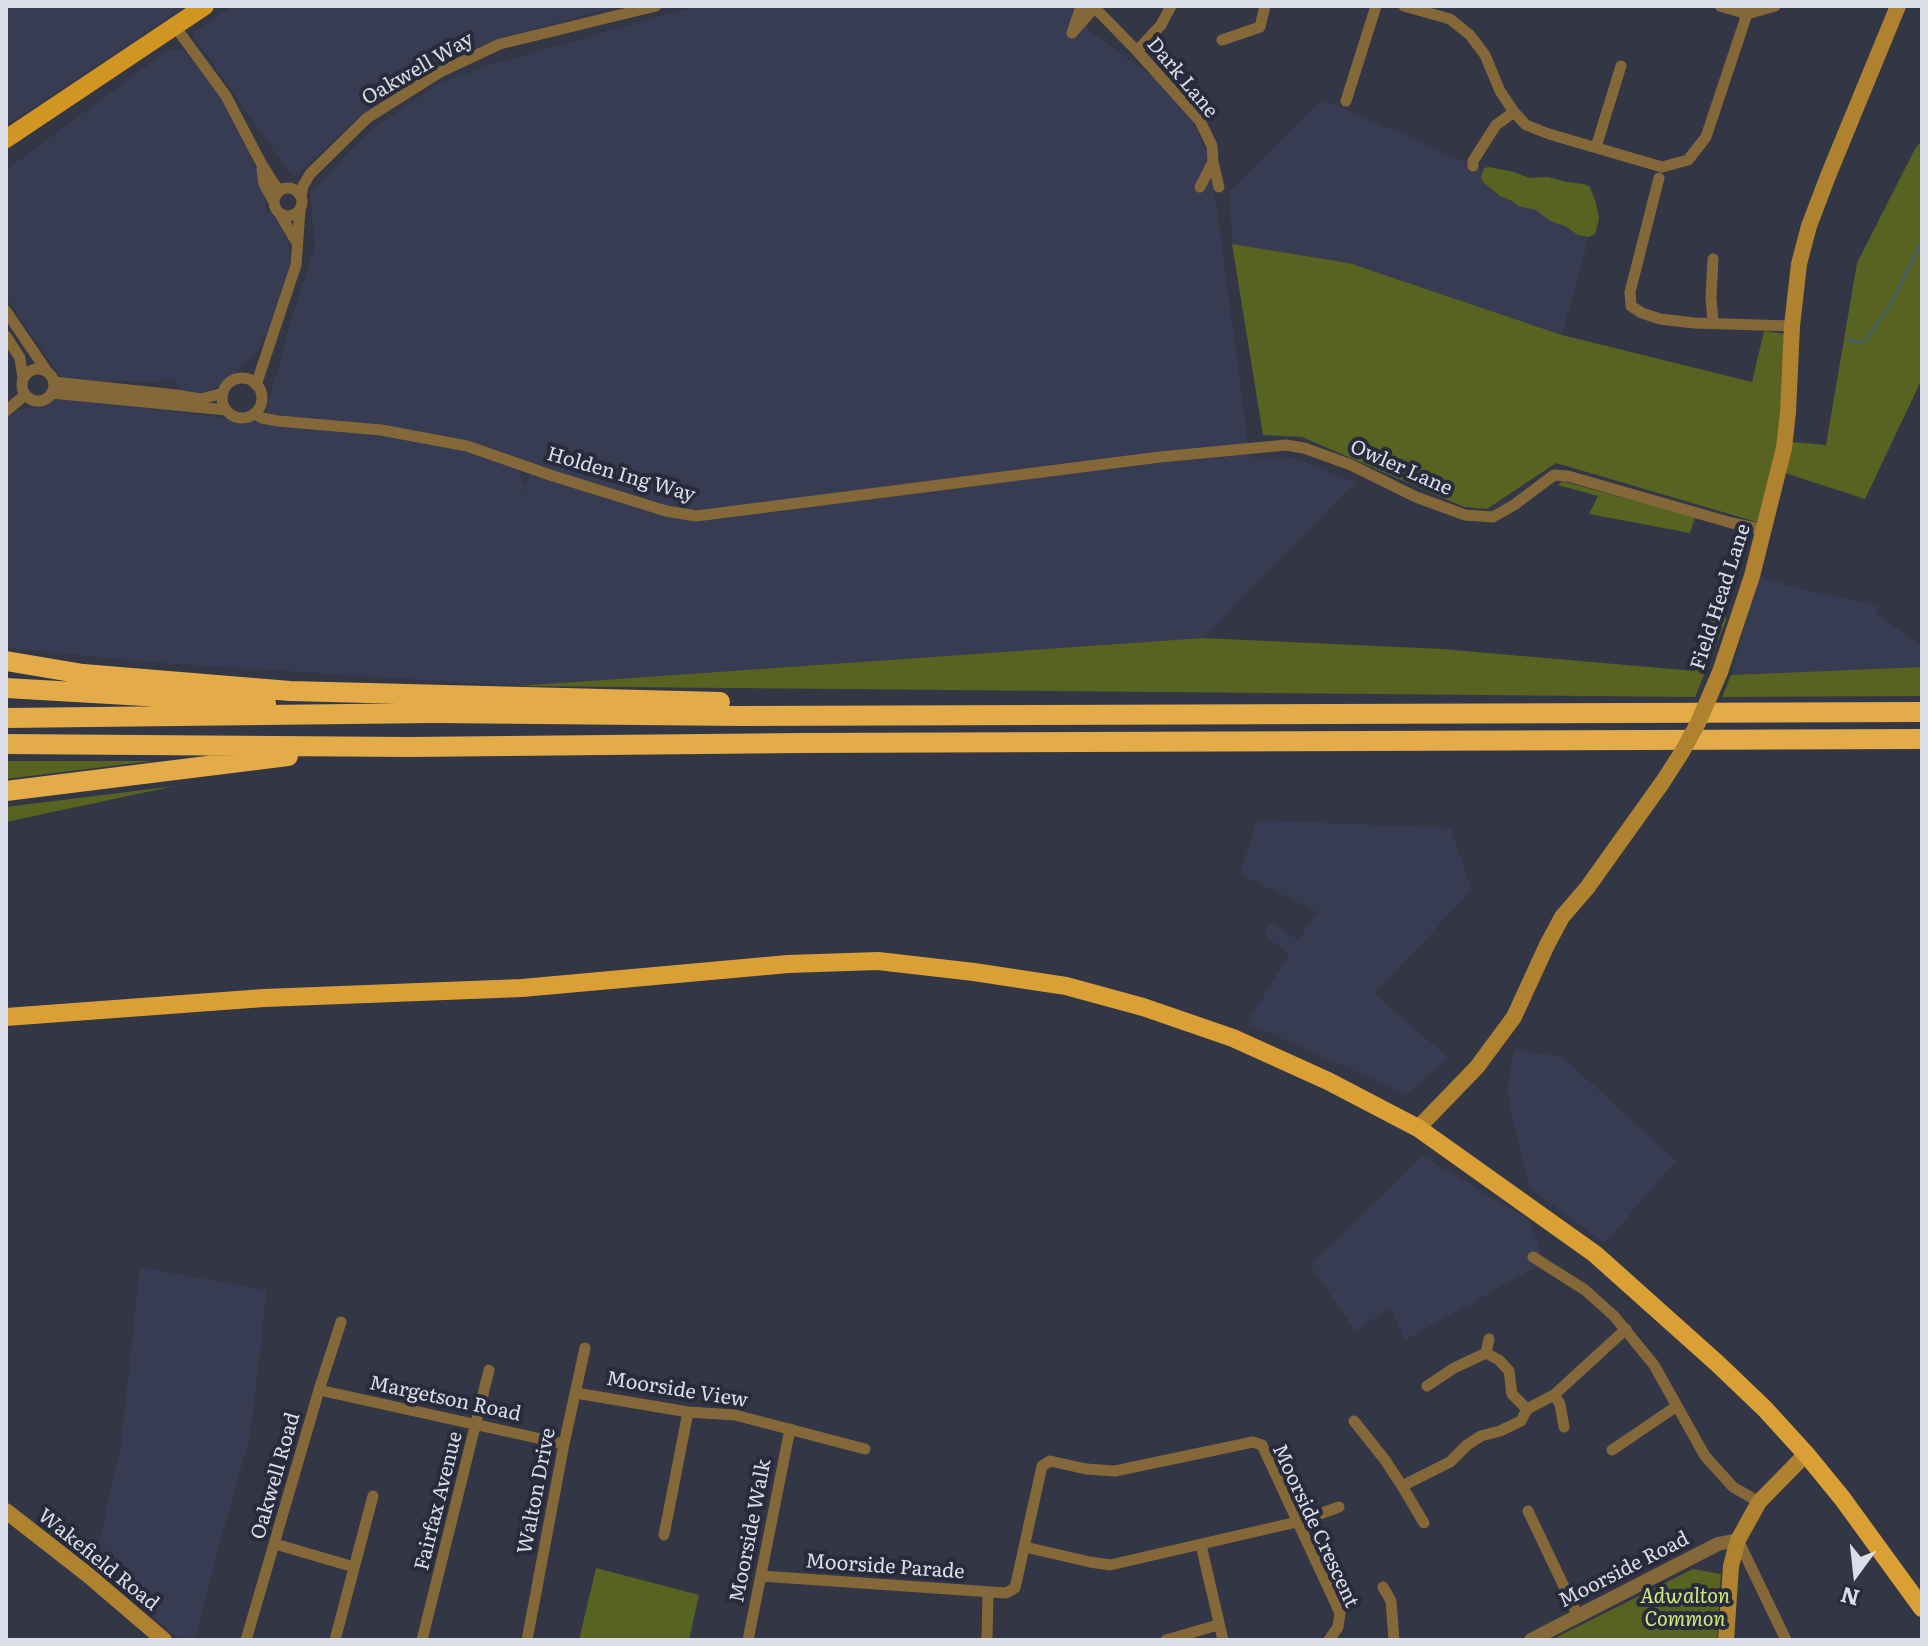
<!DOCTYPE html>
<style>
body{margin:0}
#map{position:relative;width:1928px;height:1646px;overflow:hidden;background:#323645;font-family:Literata,serif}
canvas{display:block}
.frame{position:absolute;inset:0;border:8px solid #dbdee8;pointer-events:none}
.north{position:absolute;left:1816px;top:1534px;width:80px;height:80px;-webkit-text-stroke:6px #282b3b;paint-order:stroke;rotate:195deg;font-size:22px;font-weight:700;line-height:32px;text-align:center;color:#dbdee8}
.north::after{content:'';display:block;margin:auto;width:28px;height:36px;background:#dbdee8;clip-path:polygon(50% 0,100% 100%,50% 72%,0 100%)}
</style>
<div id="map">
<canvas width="1928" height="1646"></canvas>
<div class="frame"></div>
<div class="north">N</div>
</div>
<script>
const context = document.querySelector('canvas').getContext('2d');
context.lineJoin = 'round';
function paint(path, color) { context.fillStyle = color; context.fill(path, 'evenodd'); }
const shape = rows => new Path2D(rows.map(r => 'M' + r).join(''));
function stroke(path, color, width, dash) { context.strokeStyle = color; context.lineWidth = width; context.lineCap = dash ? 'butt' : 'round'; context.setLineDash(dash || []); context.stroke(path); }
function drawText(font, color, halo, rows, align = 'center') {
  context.font = font + ' Literata,serif'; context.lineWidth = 8; context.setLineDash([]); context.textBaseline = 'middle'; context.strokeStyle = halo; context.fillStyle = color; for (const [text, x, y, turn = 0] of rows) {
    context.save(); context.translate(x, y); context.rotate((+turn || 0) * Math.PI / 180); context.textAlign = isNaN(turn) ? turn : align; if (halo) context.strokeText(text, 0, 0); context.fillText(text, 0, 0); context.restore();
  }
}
const built = shape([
 [6,6,186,6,29,111,6,124],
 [233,6,620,6,505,37,446,58,370,107,293,178,192,34],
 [696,6,1078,6,1090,31,1153,77,1192,120,1206,151,1214,186,1250,457,1291,457,1356,482,1203,638,517,686,147,662,6,648,6,421,16,410,40,405,54,398,263,422,292,318,315,246,310,193,372,129,439,83,493,64],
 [380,436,454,443,531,470,524,494,524,485,518,470,465,451],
 [169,49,181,50,186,53,228,107,240,130,250,154,265,196,266,209,283,226,289,239,290,266,276,316,257,352,223,384,202,393,182,391,175,381,168,379,157,382,68,380,58,374,6,297,6,170],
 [1323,99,1492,174,1593,223,1562,335,1349,263,1232,244,1230,190],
 [1758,575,1789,586,1879,606,1875,613,1922,646,1922,667,1731,675],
 [1257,820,1450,828,1472,890,1374,994,1449,1058,1407,1094,1247,1023,1289,954,1264,935,1271,922,1298,940,1317,912,1240,874],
 [1514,1050,1563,1057,1676,1161,1605,1243,1529,1188,1507,1092],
 [1423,1156,1528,1219,1541,1249,1538,1266,1405,1340,1390,1308,1355,1331,1310,1265],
 [140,1267,266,1290,263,1329,250,1436,220,1542,195,1640,180,1640,92,1563,100,1538,121,1444]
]);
const green = shape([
 [1922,141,1922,379,1865,499,1785,473,1792,442,1826,445,1857,263,1916,147],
 [1489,167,1514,172,1529,178,1548,177,1567,182,1584,184,1590,187,1596,203,1599,219,1595,234,1589,237,1578,235,1565,226,1550,221,1536,210,1518,206,1512,201,1500,196,1483,182,1481,177,1484,168],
 [1232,244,1349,263,1562,335,1752,382,1764,331,1786,334,1780,445,1760,523,1556,463,1487,509,1464,507,1302,437,1263,435],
 [1562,481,1695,517,1690,533,1589,514,1598,496,1558,485],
 [1713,615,1727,618,1695,697,517,686,1203,638,1442,649,1695,671],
 [1922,667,1922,696,1722,697,1731,675],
 [6,761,152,761,6,779],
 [175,786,6,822,6,807],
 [596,1568,699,1595,689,1640,579,1640],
 [1693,1569,1721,1574,1717,1640,1551,1640]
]);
const stream = shape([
 [1848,340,1860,343,1866,340,1891,304,1922,240]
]);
const minor = shape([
 [1081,6,1072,33,1094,8],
 [1093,6,1137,51,1200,121,1212,146,1213,162,1219,187],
 [1404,6,1450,19,1470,35,1485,55,1500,91,1514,112,1526,125,1549,134,1662,167,1688,160,1706,137,1747,14],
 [1720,6,1747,14,1775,6],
 [174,25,226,96,262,165,274,184,280,190],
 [1222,40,1260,27,1265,6],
 [1137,51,1161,25,1171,6],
 [1346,101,1376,6],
 [1596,147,1621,66],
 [1473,166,1473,161,1496,125,1514,112],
 [262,170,264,184,274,202],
 [1659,178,1630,292,1631,306,1642,313,1660,319,1694,323,1792,326],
 [1200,187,1213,162],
 '274 202a14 14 0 1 1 28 0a14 14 0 1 1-28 0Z',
 [301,197,303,186,310,174,367,118,440,72,500,44,656,6],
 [280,214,297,243],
 [6,311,46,370],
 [1713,323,1711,298,1713,259],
 [6,336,20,358,23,379],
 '22 385a16 16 0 1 1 32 0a16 16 0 1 1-32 0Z',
 '222 398a20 20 0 1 1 40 0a20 20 0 1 1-40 0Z',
 [54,382,176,395,201,399,223,393],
 [256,385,296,265,300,210],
 [52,393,226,410],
 [6,411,25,395],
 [255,414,262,418,278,421,381,430,467,446,553,476,666,511,696,516,1160,457,1286,445,1304,448,1351,465,1416,497,1465,515,1493,517,1514,505,1554,475,1568,476,1732,523,1765,530],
 [1533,1257,1585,1290,1614,1316,1654,1365,1705,1456,1733,1487,1759,1502],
 [1486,1353,1489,1339],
 [1427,1386,1454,1368,1486,1353,1499,1360,1509,1371,1512,1394,1527,1409],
 [319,1390,564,1444],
 [576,1393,688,1412,735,1415,865,1449],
 [1554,1395,1560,1404,1564,1427],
 [1354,1421,1385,1460,1402,1486,1450,1462,1467,1445,1481,1436,1500,1431,1521,1421,1527,1409,1554,1395,1626,1329],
 [1612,1450,1677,1406],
 [1402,1486,1424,1523],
 [1528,1511,1578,1616],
 [664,1535,688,1412],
 [1738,1540,1786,1640],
 [275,1544,354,1567],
 [1201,1545,1223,1640],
 [1025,1547,1090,1562,1110,1565,1297,1522,1339,1507],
 [761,1576,1006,1593,1015,1588,1042,1466,1050,1461,1086,1469,1115,1471,1253,1442,1262,1445,1340,1613,1338,1627,1329,1640],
 [1383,1587,1391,1601,1394,1640],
 [246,1640,319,1390,341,1322],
 [335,1640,373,1496],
 [422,1640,489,1370],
 [527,1640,564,1444,585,1348],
 [748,1640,790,1429],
 [987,1640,988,1592],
 [1166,1640,1218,1625]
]);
const tertiary = shape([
 [1531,1640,1718,1544,1738,1540]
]);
const secondary = shape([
 [1720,672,1752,576,1784,448,1788,412,1792,326,1799,264,1809,226,1828,176,1898,6],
 [1418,1128,1477,1067,1514,1017,1547,945,1562,917,1587,888,1662,783],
 [6,1511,88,1575,164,1640],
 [1726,1640,1731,1566,1738,1540,1759,1502,1806,1454]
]);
const primary = shape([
 [6,139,205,6]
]);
const trunk = shape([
 [6,1017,264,998,522,988,788,964,878,961,974,972,1066,986,1143,1007,1233,1038,1328,1081,1418,1128,1595,1254,1718,1364,1765,1409,1806,1454,1842,1498,1922,1608]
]);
const motorway = shape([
 [6,661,83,674,290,691,720,702],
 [6,688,266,703],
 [6,718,435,713,742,716,1922,712],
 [6,744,409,747,801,743,1922,739],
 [6,791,288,756]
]);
const secondaryBridge = shape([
 [1662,783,1682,752,1698,723,1720,672]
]);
const streetNames = [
 ["Oakwell Way",418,69,-30],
 ["Dark Lane",1182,78,50],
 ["Owler Lane",1401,468,24],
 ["Holden Ing Way",621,475,16],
 ["Field Head Lane",1721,597,-72],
 ["Moorside View",677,1390,9],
 ["Margetson Road",445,1399,12],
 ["Oakwell Road",276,1476,-74],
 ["Walton Drive",537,1491,-79],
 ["Fairfax Avenue",439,1501,-76],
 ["Moorside Crescent",1315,1526,65],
 ["Moorside Walk",751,1531,-79],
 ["Wakefield Road",98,1560,39],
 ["Moorside Parade",885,1567,4],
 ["Moorside Road",1624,1570,-27]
];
const parkNames = [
 ["Adwalton",1685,1597],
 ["Common",1685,1620]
];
paint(built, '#373c52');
paint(green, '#586221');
stroke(stream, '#425f62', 3);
stroke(minor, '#846839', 11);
stroke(tertiary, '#846839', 14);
stroke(secondary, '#af8230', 16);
stroke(primary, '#d09621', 18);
stroke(trunk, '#daa035', 18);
stroke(motorway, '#e4ab49', 20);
stroke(secondaryBridge, '#af8230', 16);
drawText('20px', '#dbdee8', '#282b3b', streetNames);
drawText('italic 20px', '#d6e97e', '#282b3b', parkNames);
</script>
